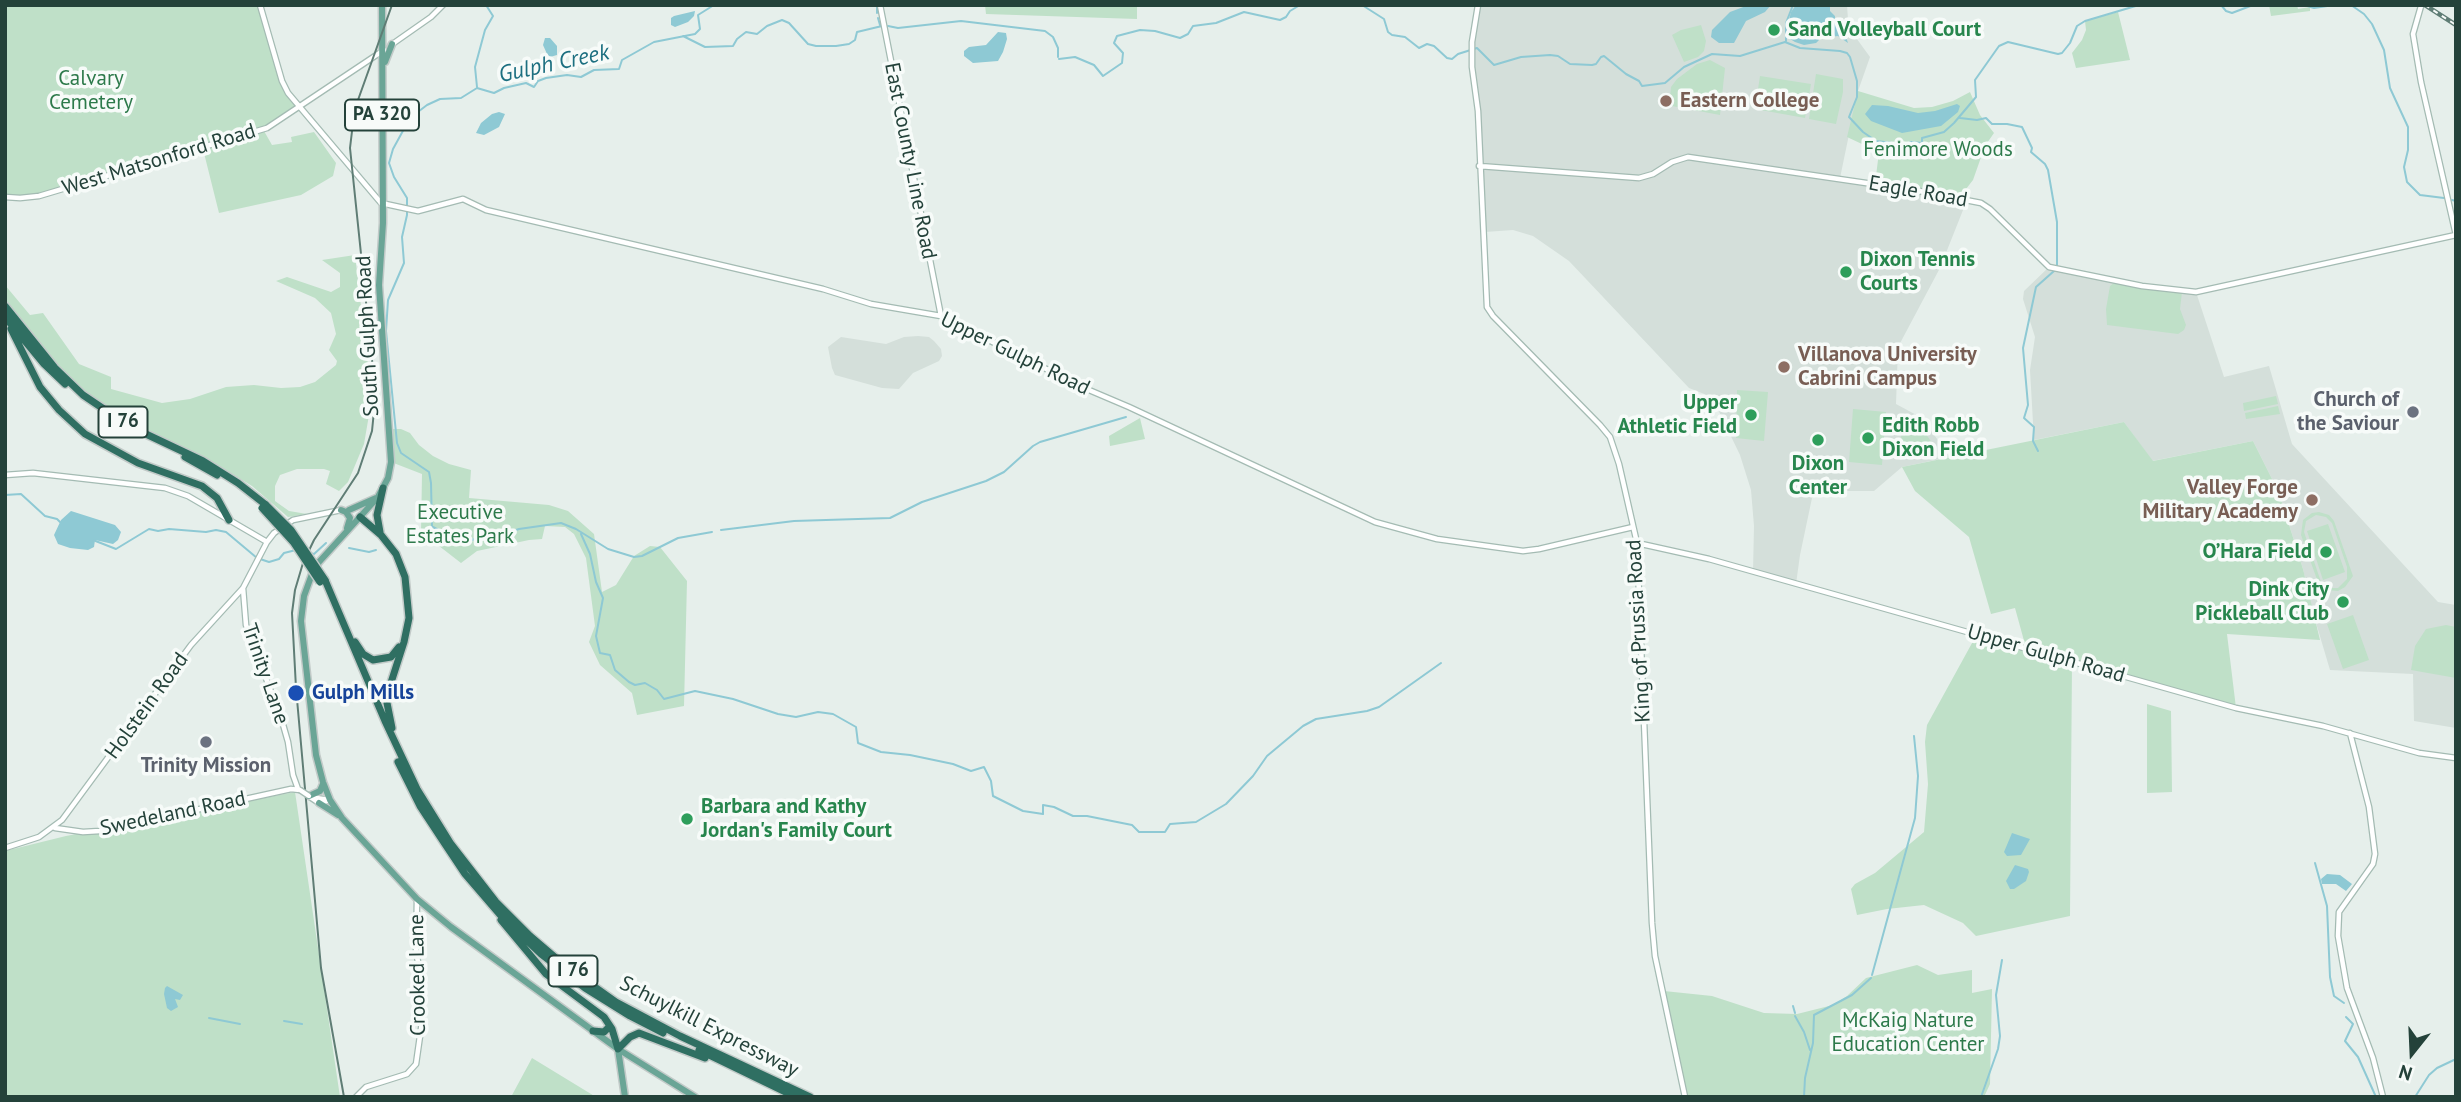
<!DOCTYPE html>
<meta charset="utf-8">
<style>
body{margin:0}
#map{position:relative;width:2461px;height:1102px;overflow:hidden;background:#e6efeb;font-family:"PT Sans",sans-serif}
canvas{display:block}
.frame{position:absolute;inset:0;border:7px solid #24423a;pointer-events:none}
.north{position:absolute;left:2377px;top:1018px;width:70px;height:70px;-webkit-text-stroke:5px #f7fbf9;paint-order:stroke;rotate:198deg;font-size:19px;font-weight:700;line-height:28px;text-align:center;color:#24423a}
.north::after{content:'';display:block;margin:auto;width:24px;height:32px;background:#24423a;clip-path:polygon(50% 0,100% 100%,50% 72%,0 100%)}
</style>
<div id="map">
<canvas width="2461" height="1102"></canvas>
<div class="frame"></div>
<div class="north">N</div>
</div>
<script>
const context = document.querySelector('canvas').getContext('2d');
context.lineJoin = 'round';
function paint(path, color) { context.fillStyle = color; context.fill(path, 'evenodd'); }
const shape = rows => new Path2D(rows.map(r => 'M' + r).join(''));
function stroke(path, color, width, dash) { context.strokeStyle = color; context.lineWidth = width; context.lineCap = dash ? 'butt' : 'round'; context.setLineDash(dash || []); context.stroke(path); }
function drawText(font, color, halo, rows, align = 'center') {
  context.font = font + ' "PT Sans",sans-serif'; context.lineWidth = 7; context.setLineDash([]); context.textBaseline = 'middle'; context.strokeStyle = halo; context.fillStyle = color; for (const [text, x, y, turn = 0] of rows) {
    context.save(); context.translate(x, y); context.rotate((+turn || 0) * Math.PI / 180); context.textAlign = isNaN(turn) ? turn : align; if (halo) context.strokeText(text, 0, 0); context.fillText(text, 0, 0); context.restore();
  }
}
const built = shape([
 [1478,5,1847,5,1848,20,1854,35,1870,57,1858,91,1840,178,1967,200,1940,268,1898,347,1896,404,1922,418,1950,457,1902,467,1874,491,1822,491,1812,498,1800,555,1796,584,1753,572,1754,526,1751,490,1740,455,1712,397,1689,388,1569,261,1533,236,1513,230,1485,232,1472,42],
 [2049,267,2142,286,2196,292,2224,377,2269,366,2292,444,2438,602,2456,605,2456,728,2414,721,2413,674,2330,670,2311,606,2303,569,2279,493,2253,441,2152,461,2124,422,2034,440,2030,370,2035,337,2023,299,2024,291],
 [918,336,929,337,934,341,941,349,942,356,939,361,913,373,899,389,882,388,835,375,832,368,828,347,841,337,886,344,904,337]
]);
const green = shape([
 [5,5,260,5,282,81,299,107,275,124,39,196,5,197],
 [985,5,1137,5,1137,19,986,14],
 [2269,5,2297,5,2298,9,2310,7,2310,11,2271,16],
 [2118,12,2130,60,2076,68,2072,53,2082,40,2086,30,2085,21],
 [1701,25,1706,41,1704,51,1698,57,1684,62,1672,35,1681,30],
 [1710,60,1725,68,1720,115,1672,106,1670,98,1671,87,1677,79,1697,64],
 [1816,74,1843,79,1843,92,1836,124,1809,119],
 [1760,76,1811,84,1805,118,1755,109],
 [1858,91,1914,108,1932,107,1953,101,1970,92,1980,115,1994,133,1985,146,1973,180,1959,198,1875,184,1879,152,1847,137],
 [264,131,272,145,292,142,291,137,314,132,336,163,333,176,301,195,219,213,203,149],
 [355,255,369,374,369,415,364,444,348,482,339,491,326,484,330,471,324,469,297,469,280,475,275,486,275,501,289,511,307,514,288,517,252,486,211,461,133,423,100,404,60,370,5,302,5,285,30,315,43,313,79,364,111,377,111,389,162,403,190,399,226,387,254,385,281,388,300,387,315,382,336,365,337,361,329,350,336,334,331,313,315,298,276,281,287,277,331,292,340,287,340,273,322,260],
 [2114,283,2182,292,2180,309,2186,325,2184,330,2178,334,2107,325,2106,309,2110,286],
 [1737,390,1768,392,1764,441,1736,438],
 [2276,396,2278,404,2244,411,2243,403],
 [2278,406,2280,414,2246,419,2245,413],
 [1853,409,1886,412,1882,465,1849,462],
 [1140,418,1145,439,1110,446,1109,436],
 [1916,419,1932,443,1908,458,1903,450,1901,436,1907,424],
 [2124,422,2153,461,2253,441,2279,493,2303,569,2320,640,2227,634,2236,708,2072,662,2070,916,1976,936,1963,923,1924,905,1887,909,1857,915,1851,889,1855,884,1875,873,1924,832,1928,784,1925,742,1927,725,1977,634,2026,648,2015,608,1991,614,1969,537,1915,491,1902,467],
 [390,429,401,429,410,433,419,445,433,456,449,464,471,470,469,498,549,505,568,511,594,534,602,592,616,585,634,556,650,546,660,547,687,581,684,706,637,715,632,693,600,665,589,642,595,626,586,558,574,534,565,527,545,526,542,539,529,540,477,551,461,563,421,532,422,474,391,462],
 [2319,512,2329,515,2334,521,2353,576,2345,587,2338,591,2326,590,2319,585,2301,535,2303,520,2312,513],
 [2316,515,2326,517,2332,523,2347,567,2347,579,2338,588,2329,588,2321,582,2304,532,2306,521],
 [2328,524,2345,572,2323,580,2307,531],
 [2353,615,2369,660,2343,669,2327,624],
 [2446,625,2456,627,2456,678,2411,670,2415,646,2426,629],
 [2147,704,2171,711,2172,792,2147,793],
 [295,792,340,1097,5,1097,5,851,66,836],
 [1917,965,1938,975,1972,970,1972,993,1992,989,1990,1084,1984,1097,1685,1097,1664,991,1712,996,1764,1013,1797,1014,1833,1005,1847,996,1866,978],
 [532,1058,596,1097,511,1097]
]);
const water = shape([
 [1771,5,1765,12,1746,21,1734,43,1719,43,1711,37,1712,30,1730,12,1746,6],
 [1796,5,1830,5,1830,11,1835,16,1835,22,1840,24,1840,33,1846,37,1848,43,1838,36,1829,37,1818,32,1815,35,1819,40,1816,43,1804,45,1795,42,1787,37,1787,28,1791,12],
 [695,11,694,16,688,22,675,27,671,25,671,18,674,16],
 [998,32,1006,33,1007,39,1003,52,998,61,973,63,964,56,964,51,969,47,986,45],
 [545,38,550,38,557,46,557,55,550,57,547,54,543,45],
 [1957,104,1960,106,1958,112,1941,126,1902,133,1871,121,1865,114,1872,105,1888,106,1918,113,1935,111],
 [499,112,505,114,499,127,484,135,476,133,481,123,492,114],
 [71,511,115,525,121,532,118,540,113,544,95,540,94,547,88,550,70,548,58,544,54,535,61,520],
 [2012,833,2030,839,2021,855,2007,856,2004,852],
 [2015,865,2028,869,2029,872,2026,881,2014,889,2010,889,2006,881],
 [2327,874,2340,875,2352,884,2346,891,2336,884,2322,884,2321,879],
 [167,986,183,995,180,1000,175,999,178,1007,171,1011,167,1008,164,994,165,988]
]);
const stream = shape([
 [1362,5,1384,19,1388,32,1392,35,1405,37,1419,48,1427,44,1434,46,1447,58,1452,59,1458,54,1477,48,1494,65,1521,57,1550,55,1558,56,1570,64,1592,65,1596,64,1601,57,1604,56,1626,74,1639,81,1642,86,1665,83,1684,67,1712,54,1740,56,1785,42,1800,48,1840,51,1847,53,1850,57,1857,81,1857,97,1849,117,1863,132,1876,141,1893,143,1900,148,1911,142,1922,143,1922,138,1944,132,1954,123,1976,97,1975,80,1999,46,2008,42,2058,54,2062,53,2070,43,2077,26,2085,21,2139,5],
 [2221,5,2226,11,2232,13,2253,5],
 [2304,5,2314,8,2334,5],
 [2351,5,2364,14,2372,24,2384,50,2390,88,2408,127,2408,150,2404,167,2407,182,2420,195,2444,198],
 [877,6,877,13],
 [878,18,880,25],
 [888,26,898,28,961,21,1045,31,1053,37,1058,48,1058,57],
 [683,36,705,47,733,46,737,39,746,32,757,34,767,26,782,20,789,23,808,44,816,46,836,46,849,44,855,40,857,32,882,26],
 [1786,41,1786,23,1793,5],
 [1059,59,1075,57,1094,65,1103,76,1122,63,1123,53,1114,43,1117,36,1140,30,1155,31,1180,38,1188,34,1193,26,1216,23,1244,12,1280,20,1286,17,1290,11,1300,5],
 [477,87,475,67,485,30,493,16,486,5],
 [1960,118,1977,120,1986,118,1992,124,2007,124,2022,127,2032,148,2031,152,2045,164,2048,170,2057,222,2057,266],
 [2452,200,2456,201],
 [2038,451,2033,441,2034,427,2024,418,2028,405,2023,348,2036,287,2054,271],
 [5,495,21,494,45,516,57,519,60,522],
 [433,527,455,539,472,540,485,535,501,535,519,529,561,523,576,529,608,549,634,557,642,556,678,538,712,532],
 [721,530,794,521,890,518,922,502,986,481,1004,472,1033,446,1040,442,1126,417],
 [581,534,590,554,596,582,603,598,596,636,600,653,610,655,615,670,629,682,635,685,645,683,657,690,664,699,695,691,733,699,778,714,796,717,818,712,833,714,856,727,858,743,881,752,910,755,953,764,971,771,984,767,991,781,993,796,1023,811,1043,814,1043,805,1054,807,1073,816,1087,816,1132,825,1139,832,1165,832,1170,824,1196,822,1226,804,1253,776,1267,756,1303,726,1316,719,1367,711,1379,707,1441,663],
 [412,535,432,527,431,483,429,472,401,453,397,443,386,331,388,300,404,263,402,237,407,215,407,198,394,177,389,163,393,149,410,118,427,105,440,99,461,98,477,88,494,93,504,88,526,83,534,87,538,81,546,78,567,75,581,77,594,70,619,69,622,60,654,42,695,34,700,29,698,15,714,5],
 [93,540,116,549,149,529,158,531,169,529,206,532,216,530,226,532,257,558,269,562,279,559,284,553,296,550],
 [349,548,369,552,376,550],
 [310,553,314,554,326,543],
 [2315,863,2327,906,2330,977,2334,996,2344,1003],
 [1872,975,1915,818,1918,776,1914,736],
 [1793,1006,1795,1013],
 [1795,1016,1804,1032,1810,1050],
 [2346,1017,2353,1024,2345,1041,2358,1057,2376,1097],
 [209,1018,240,1024],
 [284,1021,302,1024],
 [1804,1097,1805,1078,1813,1043,1814,1015,1852,995,1871,978],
 [1981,1097,1998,1049,2000,1036,1996,995,2002,960],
 [2415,1097,2429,1075,2437,1068,2456,1059]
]);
const secondary = shape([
 [260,5,282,81,288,93,381,203,418,211,463,199,486,210,823,289,871,304,941,316,1082,387,1129,407,1375,522,1437,539,1523,551,1539,549,1633,527],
 [880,5,941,316],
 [1478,5,1472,42,1472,67,1478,111,1487,307,1493,316,1600,425,1610,437,1619,464,1637,543,1652,923,1655,956,1685,1097],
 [2421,6,2413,34,2421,82,2456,235],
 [391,45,431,17,443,5],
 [1479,166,1639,178,1653,174,1672,162,1688,157,1914,190,1981,203,1990,209,2049,267,2142,286,2196,292,2456,235],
 [5,197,20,198,39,196,267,128,384,50],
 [5,475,33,473,165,488,188,496,267,542],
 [1637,543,1709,559,2236,708,2323,726,2419,753,2456,758],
 [2350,733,2369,807,2375,854,2373,864,2339,912,2338,936,2347,988,2373,1058,2383,1097],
 [298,789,293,775,288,742,282,721,246,625,243,588,267,542,274,533,293,520,341,510],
 [310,797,319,803,330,800],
 [310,797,329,800],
 [55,828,83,832,100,831,291,789,300,790],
 [5,848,39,837,62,820,191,645,243,588],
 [356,1097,366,1087,407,1074,416,1064,422,1022,422,981,416,952,417,899]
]);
const primary = shape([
 [382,5,383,223,379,285,391,462,388,478,378,497,319,562,312,574,304,596,301,621,316,755,323,782,330,800,342,818,417,899,451,927,618,1049,695,1097],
 [385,62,392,44],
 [341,510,346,512,350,518,347,528],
 [349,510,376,498],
 [309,796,320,791,323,784],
 [319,803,338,815],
 [618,1049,625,1097]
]);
const highway = shape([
 [5,306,55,368,83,395,129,426,203,461,238,483,266,505],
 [5,317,44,364,65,384],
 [11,329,40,387,59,410,85,434,138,463,202,486,217,498,229,520],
 [185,457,217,475],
 [360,517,381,535,396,554,405,577,409,618,404,642,388,692,387,703,392,728],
 [380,532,377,515,383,488],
 [325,580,385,721,417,789,451,844,496,902,530,936,564,965,616,1002,680,1036,810,1097],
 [355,642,363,654,373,660,391,657,399,647],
 [398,762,420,806,445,844,465,874,502,917,541,954,585,988,630,1016,663,1033],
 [501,920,546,974,604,1017,612,1029,618,1049,630,1037,639,1033,705,1058],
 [593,1031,604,1032,610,1026],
 [699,1050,796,1097]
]);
const tram = shape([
 [344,1097,321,968,296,688,292,613,295,590,303,563,314,540,358,473,372,431,375,401,374,379,350,148,353,123,358,100,392,5]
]);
const rail = shape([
 [2425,5,2456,25]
]);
const secondaryBridge = shape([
 [300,790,309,796]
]);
const highwayBridge = shape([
 [266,505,291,530,325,580],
 [262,508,294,543,320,582]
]);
const markers = [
 [1774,30,7,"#2e9e5b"],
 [1666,101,7,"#8d6e63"],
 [1846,272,7,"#2e9e5b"],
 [1784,367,7,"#8d6e63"],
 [2413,412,7,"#6b7280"],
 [1751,415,7,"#2e9e5b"],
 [1868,438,7,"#2e9e5b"],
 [1818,440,7,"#2e9e5b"],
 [2312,500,7,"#8d6e63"],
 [2326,552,7,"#2e9e5b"],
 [2343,602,7,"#2e9e5b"],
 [296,693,9,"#1a4fb4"],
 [206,742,7,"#6b7280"],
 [687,819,7,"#2e9e5b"]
];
const shields = [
 [382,115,74],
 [123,422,49],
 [573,971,49]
];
const shieldNames = [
 ["PA 320",382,115],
 ["I 76",123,422],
 ["I 76",573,971]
];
const leisureNames = [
 ["Sand Volleyball Court",1788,30],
 ["Dixon Tennis",1860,260],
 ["Courts",1860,284],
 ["Upper",1737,403,"right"],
 ["Athletic Field",1737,427,"right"],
 ["Edith Robb",1882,426],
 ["Dixon Field",1882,450],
 ["Dixon",1818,464,"center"],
 ["Center",1818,488,"center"],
 ["O’Hara Field",2312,552,"right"],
 ["Dink City",2329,590,"right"],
 ["Pickleball Club",2329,614,"right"],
 ["Barbara and Kathy",701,807],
 ["Jordan's Family Court",701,831]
];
const parkNames = [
 ["Calvary",91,79],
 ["Cemetery",91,103],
 ["Fenimore Woods",1938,150],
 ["Executive",460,513],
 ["Estates Park",460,537],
 ["McKaig Nature",1908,1021],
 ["Education Center",1908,1045]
];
const educationNames = [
 ["Eastern College",1680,101],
 ["Villanova University",1798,355],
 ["Cabrini Campus",1798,379],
 ["Valley Forge",2298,488,"right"],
 ["Military Academy",2298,512,"right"]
];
const streetNames = [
 ["West Matsonford Road",159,160,-17],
 ["East County Line Road",910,161,79],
 ["Eagle Road",1918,192,10],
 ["South Gulph Road",368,336,-93],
 ["Upper Gulph Road",1015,354,26],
 ["King of Prussia Road",1639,631,-93],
 ["Upper Gulph Road",2046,654,16],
 ["Trinity Lane",265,674,71],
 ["Holstein Road",147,706,-54],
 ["Swedeland Road",173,814,-12],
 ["Crooked Lane",418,975,-91],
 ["Schuylkill Expressway",709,1027,27]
];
const worshipNames = [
 ["Church of",2399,400],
 ["the Saviour",2399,424],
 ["Trinity Mission",206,766,"center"]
];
const transitNames = [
 ["Gulph Mills",312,693]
];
const waterNames = [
 ["Gulph Creek",554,64,-12]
];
paint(built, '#d4dfda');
paint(green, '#bfe0c8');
paint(water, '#8ec9d4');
stroke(stream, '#8ec9d4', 2);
stroke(secondary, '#a4bbb3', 7);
stroke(primary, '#c2cac8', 9);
stroke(highway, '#c2cac8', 10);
stroke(secondary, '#fff', 4.5);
stroke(primary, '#6aa596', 6);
stroke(highway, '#2f6f62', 7);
stroke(tram, '#5f7d75', 2);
stroke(rail, '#5f7d75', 4.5);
stroke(rail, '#f7fbf9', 2, [5]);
stroke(secondaryBridge, '#a4bbb3', 7, []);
stroke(highwayBridge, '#c2cac8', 10, []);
stroke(secondaryBridge, '#fff', 4.5);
stroke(highwayBridge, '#2f6f62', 7);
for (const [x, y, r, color] of markers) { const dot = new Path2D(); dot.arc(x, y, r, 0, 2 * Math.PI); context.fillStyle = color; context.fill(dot); stroke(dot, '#f7fbf9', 2.5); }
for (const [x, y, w] of shields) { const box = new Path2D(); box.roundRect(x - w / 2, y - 15.5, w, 31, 5); context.fillStyle = '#f7fbf9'; context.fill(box); stroke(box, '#24423a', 2); }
drawText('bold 19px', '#24423a', null, shieldNames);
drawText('bold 21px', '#27864d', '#f7fbf9', leisureNames, 'left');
drawText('21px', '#2d7a4b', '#f7fbf9', parkNames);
drawText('bold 21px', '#785e54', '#f7fbf9', educationNames, 'left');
drawText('21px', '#24423a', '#f7fbf9', streetNames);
drawText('bold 21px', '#5b616d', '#f7fbf9', worshipNames, 'right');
drawText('bold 21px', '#164399', '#f7fbf9', transitNames, 'left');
drawText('italic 23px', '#1c6f80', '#f7fbf9', waterNames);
</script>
